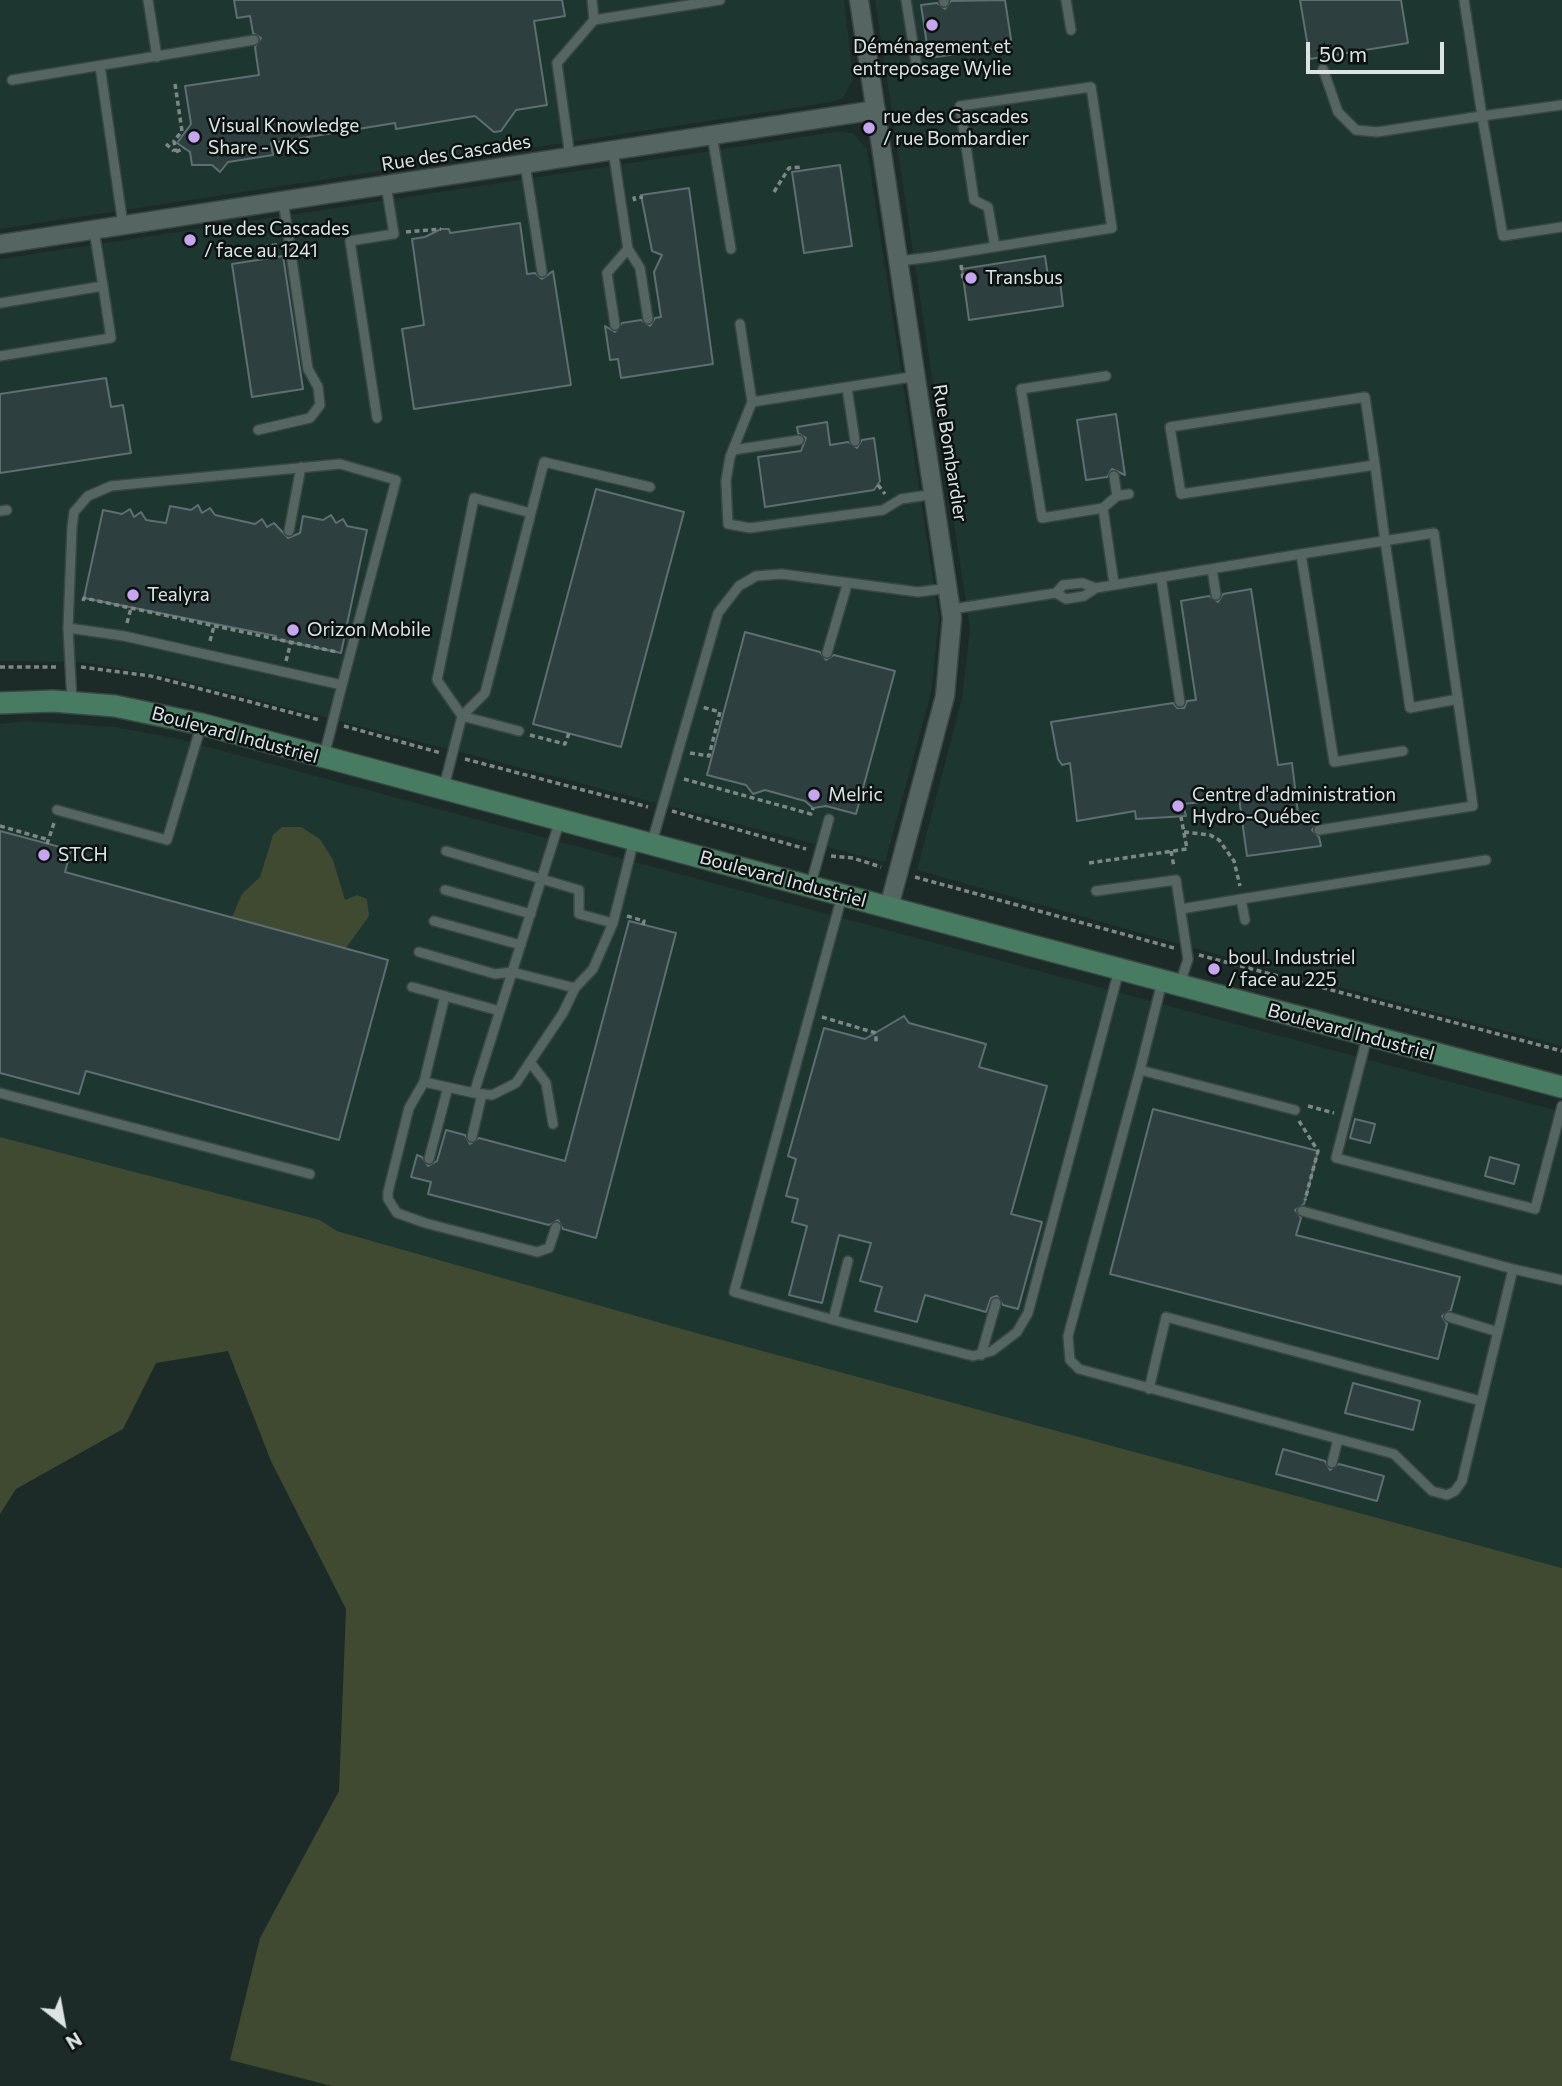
<!DOCTYPE html>
<meta charset="utf-8">
<style>
body{margin:0}
#map{position:relative;width:1562px;height:2086px;overflow:hidden;background:#1c2b28;font-family:Commissioner,sans-serif}
canvas{display:block}
.north{position:absolute;left:28px;top:1988px;width:70px;height:70px;-webkit-text-stroke:5px #0c1211;paint-order:stroke;rotate:149deg;font-size:19px;font-weight:700;line-height:28px;text-align:center;color:#dbe4e2}
.north::after{content:'';display:block;margin:auto;width:24px;height:32px;background:#dbe4e2;clip-path:polygon(50% 0,100% 100%,50% 72%,0 100%)}
.scale{position:absolute;left:1306px;top:42px;width:138px;height:32px;box-sizing:border-box;border:4px solid #dbe4e2;border-top:0;padding-left:9px;font-size:21px;line-height:24px;white-space:nowrap;color:#dbe4e2;-webkit-text-stroke:5px #0c1211;paint-order:stroke}
</style>
<div id="map">
<canvas width="1562" height="2086"></canvas>
<div class="north">N</div>
<div class="scale">50 m</div>
</div>
<script>
const context = document.querySelector('canvas').getContext('2d');
context.lineJoin = 'round';
function paint(path, color) { context.fillStyle = color; context.fill(path, 'evenodd'); }
const shape = rows => new Path2D(rows.map(r => 'M' + r).join(''));
function stroke(path, color, width, dash) { context.strokeStyle = color; context.lineWidth = width; context.lineCap = dash ? 'butt' : 'round'; context.setLineDash(dash || []); context.stroke(path); }
function drawText(font, color, halo, rows, align = 'center') {
  context.font = font + ' Commissioner,sans-serif'; context.lineWidth = 5; context.setLineDash([]); context.textBaseline = 'middle'; context.strokeStyle = halo; context.fillStyle = color; for (const [text, x, y, turn = 0] of rows) {
    context.save(); context.translate(x, y); context.rotate((+turn || 0) * Math.PI / 180); context.textAlign = isNaN(turn) ? turn : align; if (halo) context.strokeText(text, 0, 0); context.fillText(text, 0, 0); context.restore();
  }
}
const built = shape([
 [0,0,844,0,853,80,843,98,832,102,0,229],
 [875,0,1562,0,1562,1046,1226,957,917,870,962,698,970,629],
 [841,131,854,134,867,149,939,618,931,693,885,862,166,676,81,662,0,661,0,259],
 [26,721,114,727,175,738,1562,1112,1562,1568,700,1334,337,1231,319,1220,0,1137,0,724]
]);
const green = shape([
 [282,827,301,827,320,839,333,860,345,900,357,895,367,899,369,916,346,948,232,917,242,894,260,877,273,835],
 [0,1137,320,1220,337,1231,700,1334,1562,1568,1562,2086,332,2086,230,2060,260,1938,339,1791,346,1609,271,1461,228,1351,156,1363,123,1429,16,1489,0,1514]
]);
const building = shape([
 [234,0,562,0,565,16,534,21,547,105,516,110,501,131,494,132,475,116,396,129,395,123,271,143,273,155,228,162,220,172,212,165,192,165,190,152,177,143,191,124,185,86,259,75,255,47,261,38,253,33,250,16,237,18,234,0],
 [1005,0,1012,46,929,58,921,5,937,3,945,9,951,1,1005,0],
 [1300,0,1401,0,1408,43,1310,59,1300,0],
 [840,165,852,246,804,253,792,172,840,165],
 [689,188,713,364,621,378,618,359,610,360,605,326,615,332,622,323,641,320,650,326,655,318,661,317,654,272,662,255,652,251,641,195,689,188],
 [520,223,527,274,535,273,542,279,553,271,571,385,414,409,402,329,424,325,412,239,425,237,441,229,449,229,450,233,520,223],
 [283,256,303,389,252,397,232,264,283,256],
 [1045,256,1049,283,1060,281,1063,306,969,320,962,269,1045,256],
 [106,378,111,407,123,405,131,453,0,473,0,394,106,378],
 [1116,414,1125,475,1112,469,1107,477,1086,480,1077,420,1116,414],
 [827,422,830,445,848,442,857,448,862,440,874,438,880,481,874,490,765,507,758,457,801,451,806,438,798,433,797,427,827,422],
 [596,489,684,512,621,747,533,724,596,489],
 [198,505,202,513,210,508,215,515,255,524,262,519,267,527,274,523,288,538,300,533,303,516,323,520,331,515,336,523,343,519,347,526,367,530,341,653,275,639,276,636,84,598,103,510,122,514,130,509,134,517,141,512,146,520,166,523,170,506,191,510,198,505],
 [1251,589,1278,765,1292,763,1298,813,1316,811,1318,823,1312,830,1319,837,1321,846,1247,856,1239,798,1183,804,1186,816,1136,819,1135,811,1077,821,1070,763,1062,765,1058,759,1051,722,1173,703,1177,708,1184,708,1187,701,1196,700,1181,601,1209,596,1218,602,1223,594,1251,589],
 [745,632,820,652,826,660,834,655,895,671,856,814,826,806,813,808,805,801,765,790,753,794,746,785,707,775,745,632],
 [0,831,71,850,65,872,388,960,339,1140,86,1071,79,1094,0,1073,0,831],
 [629,921,676,933,596,1238,563,1229,558,1220,549,1225,428,1194,431,1182,411,1177,417,1155,422,1157,428,1166,437,1161,446,1130,465,1135,470,1144,479,1138,565,1161,629,921],
 [904,1016,909,1023,986,1044,979,1067,1047,1086,1011,1214,1042,1222,1018,1309,1003,1305,997,1296,991,1298,986,1312,925,1295,917,1322,875,1311,882,1287,860,1281,871,1243,839,1235,822,1303,789,1295,807,1226,792,1222,798,1199,786,1196,796,1159,788,1156,824,1028,865,1039,904,1016],
 [1153,1109,1318,1151,1304,1204,1295,1210,1301,1218,1296,1235,1460,1277,1451,1310,1442,1316,1447,1324,1438,1359,1110,1274,1153,1109],
 [1355,1119,1375,1124,1370,1143,1350,1138,1355,1119],
 [1490,1157,1519,1165,1514,1184,1485,1176,1490,1157],
 [1353,1383,1420,1401,1413,1430,1345,1413,1353,1383],
 [1283,1449,1325,1461,1330,1470,1339,1464,1384,1476,1377,1501,1276,1474,1283,1449]
]);
const path = shape([
 [175,84,182,131,174,141,176,152],
 [166,144,174,151],
 [176,152,184,148],
 [774,192,789,168,802,167],
 [635,201,634,198,643,197],
 [406,232,441,229],
 [269,258,267,246,277,245],
 [961,265,963,280],
 [878,485,885,494],
 [83,601,84,598,337,652],
 [127,623,131,608],
 [210,641,214,626],
 [286,661,291,642],
 [0,667,56,667],
 [81,667,151,676,320,720],
 [344,726,441,753],
 [530,735,565,744,569,733],
 [690,753,709,756,720,712,702,707],
 [465,759,648,807],
 [684,779,811,814,813,808],
 [672,811,806,849],
 [0,826,49,840],
 [1184,832,1210,835,1219,840,1234,861,1240,886],
 [47,844,54,823],
 [1171,851,1174,867],
 [831,856,853,858,881,867],
 [1089,863,1187,849,1181,817],
 [915,877,1174,948],
 [627,916,644,921,643,925],
 [1199,955,1562,1051],
 [822,1017,876,1033,876,1042],
 [1308,1106,1334,1113],
 [1299,1121,1318,1151,1305,1200]
]);
const lane = shape([
 [148,0,157,57],
 [592,0,594,20],
 [906,0,916,62],
 [944,0,944,2],
 [1066,0,1071,30],
 [100,66,123,225],
 [1323,69,1338,112,1356,130,1377,132,1482,116,1464,0],
 [12,80,254,40],
 [1562,105,1482,116,1503,236,1562,227],
 [712,135,731,249],
 [613,150,628,249,640,268,648,319],
 [570,157,557,63,594,20,720,0],
 [525,164,542,272],
 [899,261,932,257,1106,229,1112,228,1091,87,960,106,974,200,988,207,995,247],
 [0,303,103,286,94,230],
 [740,324,752,402,917,376],
 [615,325,607,273,628,249],
 [0,356,111,338,103,286],
 [1106,376,1021,389,1042,518,1103,508,1114,584],
 [847,388,855,441],
 [752,402,730,457,726,481,728,524,750,528,883,510,901,499,935,494],
 [377,418,350,241,394,234,386,185],
 [258,430,310,418,320,405,318,387,308,369,283,200],
 [733,450,799,440],
 [1375,465,1181,494,1170,427,1365,397,1375,465,1385,541,1410,708,1458,699],
 [1114,476,1117,496],
 [474,498,531,513,485,693,462,716,437,680,474,498],
 [1103,508,1117,496,1129,494],
 [0,511,7,510],
 [531,513,544,462,650,487],
 [289,531,301,467],
 [1301,554,1434,533,1473,806,1319,830],
 [1212,569,1216,595],
 [1161,577,1180,702],
 [1096,588,1301,554,1334,762,1403,751],
 [952,609,1056,593,1063,585,1082,583,1096,588,1084,596,1066,599,1056,593],
 [68,628,72,527,74,512,88,496,111,486,340,464,396,480,342,685],
 [827,653,847,585],
 [72,701,68,628,124,636,342,685,324,756],
 [444,787,462,716,519,731],
 [57,810,167,840,201,726],
 [560,820,474,1093,492,1095,516,1083,563,1013,575,988,593,969,613,923],
 [652,842,718,613,739,586,756,576,782,574,918,592,950,588],
 [446,851,579,890,579,914,613,923,634,840],
 [810,887,829,819],
 [445,890,531,914],
 [1096,891,1176,880,1188,959,1180,984],
 [842,896,734,1292,848,1324,973,1356,992,1351,1017,1332,1028,1313,1119,970],
 [1241,899,1486,860],
 [1181,909,1241,899,1245,920],
 [434,921,521,945],
 [419,952,495,974,512,972,575,988],
 [1162,982,1140,1070,1295,1110],
 [412,987,445,996],
 [1367,1037,1336,1158,1535,1209,1562,1106],
 [530,1062,546,1083,553,1124],
 [1140,1070,1068,1336,1070,1360,1079,1369,1394,1454,1432,1491,1447,1495,1455,1491,1462,1481,1513,1269,1562,1280],
 [424,1082,409,1108,388,1192,388,1199,397,1213,425,1223,537,1252,549,1248,556,1227],
 [0,1093,310,1174],
 [474,1093,424,1082,445,996,500,1011],
 [472,1137,482,1094],
 [429,1159,448,1087],
 [1302,1211,1513,1269],
 [1449,1317,1498,1332],
 [833,1320,848,1261],
 [981,1355,996,1303],
 [1149,1389,1166,1317,1481,1401],
 [1332,1463,1338,1439]
]);
const street = shape([
 [859,0,952,618,945,696,889,907],
 [0,244,876,110]
]);
const secondary = shape([
 [0,703,53,701,115,706,201,724,1562,1087]
]);
const markers = [
 [932,25,7,"#c7a6ef"],
 [869,128,7,"#c7a6ef"],
 [194,137,7,"#c7a6ef"],
 [190,240,7,"#c7a6ef"],
 [971,278,7,"#c7a6ef"],
 [133,595,7,"#c7a6ef"],
 [293,630,7,"#c7a6ef"],
 [814,795,7,"#c7a6ef"],
 [1178,806,7,"#c7a6ef"],
 [44,855,7,"#c7a6ef"],
 [1214,969,7,"#c7a6ef"]
];
const poiNames = [
 ["Déménagement et",932,47,"center"],
 ["entreposage Wylie",932,69,"center"],
 ["rue des Cascades",883,117],
 ["/ rue Bombardier",883,139],
 ["Visual Knowledge",208,126],
 ["Share - VKS",208,148],
 ["rue des Cascades",204,229],
 ["/ face au 1241",204,251],
 ["Transbus",985,278],
 ["Tealyra",147,595],
 ["Orizon Mobile",307,630],
 ["Melric",828,795],
 ["Centre d'administration",1192,795],
 ["Hydro-Québec",1192,817],
 ["STCH",58,855],
 ["boul. Industriel",1228,958],
 ["/ face au 225",1228,980]
];
const streetNames = [
 ["Rue des Cascades",456,153,-9],
 ["Rue Bombardier",950,453,81],
 ["Boulevard Industriel",235,735,15],
 ["Boulevard Industriel",783,879,15],
 ["Boulevard Industriel",1351,1032,15]
];
paint(built, '#1e3630');
paint(green, '#3f4a31');
paint(building, '#2e3f40');
stroke(building, '#5d6f71', 2);
stroke(lane, '#394643', 12);
stroke(street, '#394643', 21);
stroke(secondary, '#394643', 24);
stroke(path, '#7d8886', 3.5, [5, 3.5]);
stroke(lane, '#556662', 9);
stroke(street, '#556662', 18);
stroke(secondary, '#487c62', 21);
for (const [x, y, r, color] of markers) { const dot = new Path2D(); dot.arc(x, y, r, 0, 2 * Math.PI); context.fillStyle = color; context.fill(dot); stroke(dot, '#0c1211', 2.5); }
drawText('19px', '#dbe4e2', '#0c1211', poiNames, 'left');
drawText('19px', '#dbe4e2', '#0c1211', streetNames);
</script>
